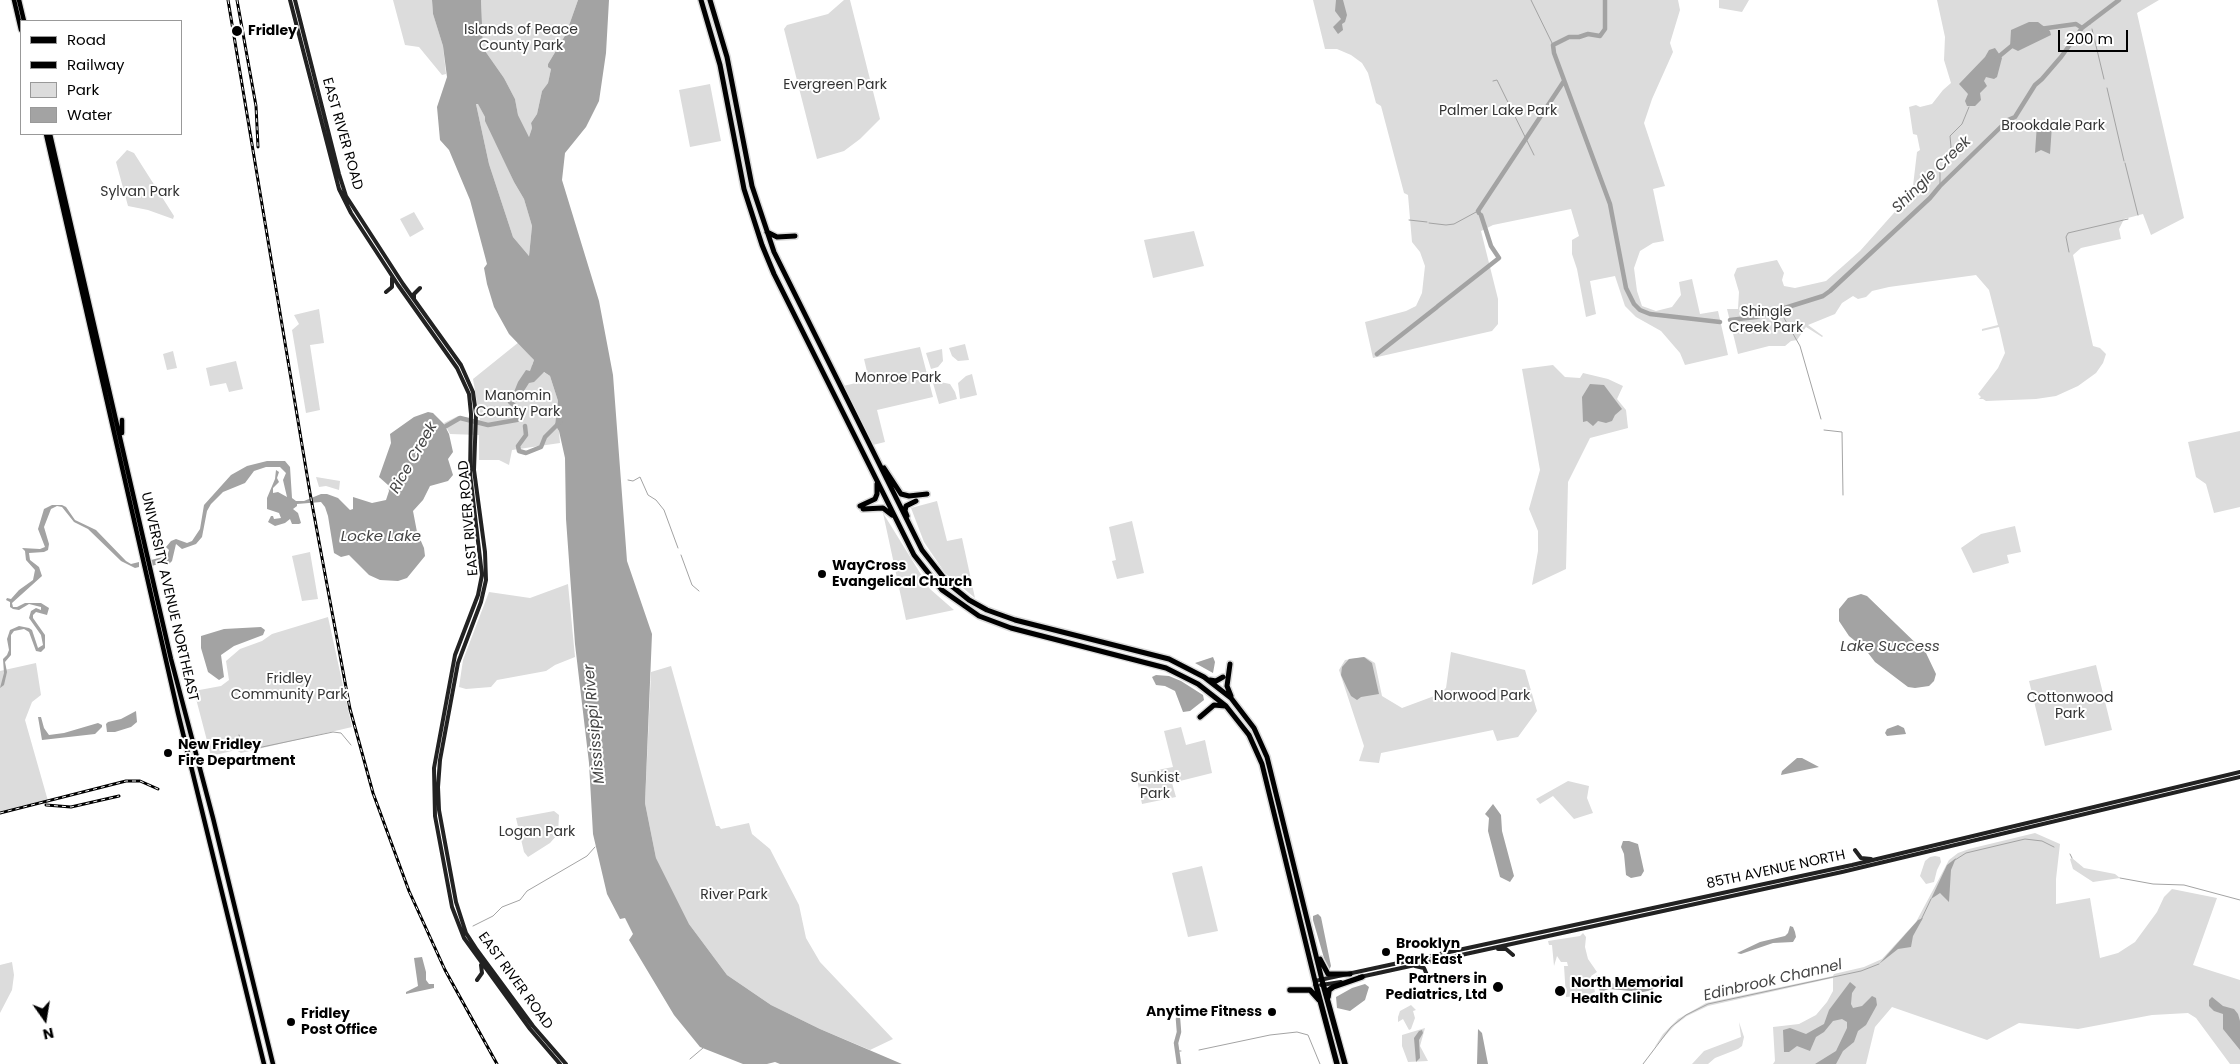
<!DOCTYPE html>
<style>
body{margin:0}
#map{position:relative;width:2240px;height:1064px;overflow:hidden;background:#fff;font-family:Poppins,sans-serif}
canvas{display:block}
.legend{position:absolute;left:20px;top:20px;width:162px;height:115px;box-sizing:border-box;background:#fff;border:1px solid #999;margin:0;padding:6px 9px;list-style:none;font-size:15px;color:#000}
.legend li{display:flex;align-items:center;gap:10px;height:25px}
.legend b{width:25px;border:1px solid #999}
.north{position:absolute;left:20px;top:994px;width:50px;height:50px;-webkit-text-stroke:4px #fff;paint-order:stroke;rotate:167deg;font-size:14px;font-weight:700;line-height:20px;text-align:center;color:#000}
.north::after{content:'';display:block;margin:auto;width:18px;height:22px;background:#000;clip-path:polygon(50% 0,100% 100%,50% 72%,0 100%)}
.scale{position:absolute;left:2058px;top:30px;width:70px;height:22px;box-sizing:border-box;border:2px solid #000;border-top:0;padding-left:6px;font-size:15px;line-height:18px;white-space:nowrap;color:#000;-webkit-text-stroke:4px #fff;paint-order:stroke}
</style>
<div id="map">
<canvas width="2240" height="1064"></canvas>
<ul class="legend">
<li><b style="height:6px;background:#000"></b>Road</li>
<li><b style="height:6px;background:#000"></b>Railway</li>
<li><b style="height:14px;background:#dcdcdc"></b>Park</li>
<li><b style="height:14px;background:#a3a3a3"></b>Water</li>
</ul>
<div class="north">N</div>
<div class="scale">200 m</div>
</div>
<script>
const context = document.querySelector('canvas').getContext('2d');
context.lineJoin = 'round';
function paint(path, color) { context.fillStyle = color; context.fill(path, 'evenodd'); }
const shape = rows => new Path2D(rows.map(r => 'M' + r).join(''));
function stroke(path, color, width, dash) { context.strokeStyle = color; context.lineWidth = width; context.lineCap = dash ? 'butt' : 'round'; context.setLineDash(dash || []); context.stroke(path); }
function drawText(font, color, halo, rows, align = 'center') {
  context.font = font + ' Poppins,sans-serif'; context.lineWidth = 4; context.setLineDash([]); context.textBaseline = 'middle'; context.strokeStyle = halo; context.fillStyle = color; for (const [text, x, y, turn = 0] of rows) {
    context.save(); context.translate(x, y); context.rotate((+turn || 0) * Math.PI / 180); context.textAlign = isNaN(turn) ? turn : align; if (halo) context.strokeText(text, 0, 0); context.fillText(text, 0, 0); context.restore();
  }
}
const green = shape([
 [393,0,432,0,433,14,443,46,446,74,442,75,419,47,405,45],
 [481,0,578,0,566,34,548,64,551,69,548,83,542,91,537,114,531,123,532,128,529,137,518,115,515,99,504,78,483,48],
 [844,0,850,0,880,119,860,139,844,151,817,159,784,29,787,25,828,14],
 [1313,0,1678,0,1680,10,1670,43,1673,52,1652,99,1644,123,1665,186,1653,189,1664,241,1653,243,1640,251,1634,268,1637,291,1642,306,1656,311,1672,307,1681,295,1679,282,1692,279,1700,314,1718,311,1728,355,1685,365,1680,353,1661,331,1636,317,1625,306,1615,276,1590,281,1596,314,1586,317,1577,269,1572,254,1572,240,1579,236,1571,209,1493,225,1481,231,1498,299,1498,324,1492,331,1373,358,1365,322,1406,311,1416,306,1422,293,1425,266,1420,252,1412,242,1408,195,1404,193,1381,106,1376,103,1368,73,1362,63,1351,55,1337,49,1325,49],
 [1719,0,1749,0,1742,12,1719,8],
 [1937,0,2159,0,2137,13,2184,218,2151,235,2143,214,2124,219,2119,229,2121,239,2081,248,2073,255,2093,346,2100,348,2106,354,2103,363,2096,373,2078,386,2056,396,2036,399,1986,401,1983,399,1979,399,1981,397,1978,394,1998,368,2005,353,1999,327,1982,331,1982,329,1998,325,1989,290,1976,275,1889,287,1872,291,1866,297,1858,299,1853,296,1842,303,1835,314,1808,325,1823,336,1822,337,1806,327,1797,340,1791,341,1785,346,1769,346,1738,354,1727,309,1738,309,1739,292,1734,275,1737,268,1777,260,1784,273,1782,280,1784,286,1795,288,1826,281,1860,251,1909,196,1913,186,1917,152,1920,150,1917,135,1913,134,1909,107,1916,105,1920,107,1932,104,1943,90,1951,83,1944,60,1945,37],
 [710,84,721,141,690,147,679,90],
 [478,103,485,117,514,182,524,199,532,226,529,256,513,237,489,164,476,104],
 [127,150,134,153,174,216,173,219,148,210,128,206,116,162],
 [414,212,424,229,410,237,400,219],
 [1194,231,1204,266,1153,278,1144,240],
 [319,309,324,343,310,345,320,410,306,413,292,330,299,324,294,315],
 [519,342,534,360,532,365,550,376,558,401,555,425,559,431,560,443,512,450,509,465,499,460,479,460,479,435,450,434,444,423,458,416,480,420,473,379],
 [965,344,969,360,958,361,952,356,949,348],
 [920,347,933,397,877,410,885,442,873,445,843,386,869,380,864,359],
 [942,349,943,361,938,367,931,369,926,353],
 [173,351,177,368,167,370,163,354],
 [236,361,243,389,229,392,226,383,210,386,206,368],
 [1553,365,1565,377,1580,378,1583,373,1608,379,1623,386,1617,399,1626,410,1628,428,1590,438,1568,482,1566,569,1532,585,1538,551,1538,531,1529,509,1540,470,1522,369],
 [972,374,977,395,960,399,958,383,966,376],
 [940,382,950,384,955,392,957,399,939,404,933,383],
 [2240,431,2240,507,2214,513,2206,484,2196,477,2188,442],
 [316,477,340,481,339,490,326,486,319,487],
 [937,501,947,541,962,538,975,598,945,573,924,542,911,508],
 [883,513,930,589,954,610,906,620],
 [1132,521,1144,573,1117,579,1112,561,1116,560,1109,527],
 [2015,526,2021,552,2007,555,2009,563,1973,573,1961,548,1981,534],
 [310,552,318,599,302,601,292,556],
 [568,584,575,657,555,665,546,671,497,680,491,687,466,689,459,687,463,660,489,592,530,598],
 [328,617,352,727,241,753,236,750,211,756,194,691,221,686,229,680,226,661,240,649,262,641,272,634],
 [1451,652,1525,670,1537,711,1518,737,1497,741,1493,730,1381,753,1379,763,1359,761,1364,746,1339,670,1345,660,1365,657,1375,663,1382,696,1402,708,1437,695,1446,688],
 [36,663,41,695,32,702,25,720,48,801,0,812,0,671],
 [2096,665,2112,730,2045,746,2029,681],
 [671,666,716,826,719,826,721,829,749,823,752,834,770,849,799,905,806,938,820,962,893,1039,870,1050,820,1029,771,1005,727,975,689,924,656,858,645,803,651,672],
 [1181,727,1186,745,1205,740,1212,773,1172,783,1176,797,1142,804,1136,774,1173,767,1164,731],
 [1568,781,1589,786,1587,798,1593,813,1574,819,1553,796,1540,804,1536,799],
 [554,811,559,815,558,834,550,843,528,857,524,852,516,818],
 [2035,833,2060,844,2056,879,2056,904,2090,898,2100,958,2118,953,2135,942,2157,912,2164,897,2172,889,2217,898,2193,965,2240,980,2240,1064,2230,1064,2196,1018,2188,1013,2152,1015,2078,1029,2019,1023,1987,1040,1892,1007,1875,1027,1866,1064,1773,1064,1775,1061,1773,1027,1799,1024,1816,1015,1827,1002,1833,991,1833,978,1708,1006,1687,1016,1675,1025,1654,1048,1663,1034,1678,1019,1706,1003,1833,976,1834,974,1864,967,1882,959,1916,922,1949,860,1958,853,1969,849],
 [1935,856,1940,857,1941,862,1937,870,1934,882,1926,884,1920,876,1925,861,1930,857],
 [2072,858,2084,868,2115,874,2120,878,2093,882,2073,869,2070,859],
 [1202,866,1218,931,1188,937,1172,873],
 [1583,933,1586,937,1585,947,1588,959,1597,972,1591,976,1595,992,1592,993,1591,998,1588,1001,1580,993,1575,996,1566,997,1564,966,1568,966,1567,962,1561,962,1557,956,1554,966,1552,945,1549,945,1548,941,1580,936],
 [12,962,14,975,12,990,0,1013,0,965],
 [1411,1005,1416,1010,1413,1011,1415,1018,1411,1029,1409,1030,1403,1019,1398,1022,1398,1017,1400,1011],
 [1739,1022,1744,1037,1742,1046,1738,1049,1715,1058,1708,1064,1692,1064,1704,1051,1741,1037],
 [1425,1028,1420,1046,1428,1061,1408,1062,1402,1046,1402,1035]
]);
const water = shape([
 [432,0,481,0,483,48,504,78,515,99,518,115,529,137,532,128,531,123,537,114,542,91,548,83,551,69,548,67,548,64,566,34,578,0,609,0,606,53,599,101,586,127,565,153,562,180,599,301,613,375,627,561,652,634,645,803,656,858,689,924,727,975,771,1005,820,1029,902,1064,780,1064,775,1062,767,1064,743,1064,700,1047,674,1015,629,940,633,934,625,918,620,919,607,894,593,834,589,763,575,644,566,519,565,458,559,431,555,425,558,401,550,376,544,372,534,382,529,383,522,394,515,398,512,397,518,382,526,370,530,371,534,360,509,334,494,307,487,284,484,268,487,264,470,200,449,150,440,140,437,107,447,77,443,46,433,14],
 [476,104,478,104,485,117,485,121,514,182,524,199,532,226,529,256,513,237,489,164],
 [1336,0,1343,0,1347,15,1345,22,1342,24,1343,30,1338,34,1333,27,1341,19,1335,11],
 [2029,22,2038,22,2050,31,2051,35,2018,51,2010,47,2011,30],
 [1995,48,2002,58,1997,77,1994,79,1986,77,1984,81,1987,86,1980,93,1981,100,1975,106,1967,106,1965,101,1968,94,1959,84,1985,57,1989,50],
 [2037,124,2052,125,2050,154,2041,150,2035,153],
 [1590,384,1604,385,1622,409,1615,415,1612,421,1606,423,1598,421,1593,426,1587,421,1583,422,1582,397],
 [428,412,433,413,444,424,449,434,453,452,448,459,453,475,448,481,430,486,423,500,413,511,417,532,424,548,425,556,407,578,398,581,380,580,369,575,349,555,341,557,334,553,328,516,325,507,321,502,297,504,297,506,293,509,298,513,301,523,299,524,292,524,290,519,285,523,275,526,268,522,271,516,273,516,274,519,281,518,279,513,267,509,267,498,275,479,276,470,279,472,277,478,279,482,273,488,273,493,278,492,287,497,283,480,286,473,280,467,266,467,254,471,245,483,223,492,211,504,207,511,202,537,196,544,182,549,176,544,172,561,169,564,164,562,152,566,151,560,167,556,169,550,166,547,171,541,176,539,187,543,192,541,200,529,204,505,231,475,247,466,267,461,285,461,290,467,292,498,296,501,304,501,321,494,327,494,338,498,350,510,353,509,353,497,372,503,386,500,389,491,388,485,379,477,391,443,390,434,414,417],
 [52,505,62,505,66,507,75,520,96,530,126,561,131,564,139,562,139,567,135,568,121,561,88,529,74,522,62,507,57,506,51,509,44,527,49,544,48,550,44,552,29,553,30,560,39,567,42,576,12,603,13,607,17,607,25,603,41,603,49,608,47,615,36,612,33,615,33,618,45,635,45,648,41,652,36,651,29,632,24,629,14,631,11,635,11,655,5,662,7,672,4,685,0,688,4,673,3,659,7,655,9,650,7,639,10,630,19,626,29,628,32,630,38,648,43,645,41,635,29,618,31,611,36,608,41,610,41,607,29,604,19,610,13,609,10,607,10,602,6,600,7,598,11,599,19,590,33,580,35,570,26,560,25,551,22,548,40,549,45,547,38,529,44,509],
 [1861,594,1867,596,1926,653,1936,674,1934,681,1929,686,1915,688,1908,687,1875,662,1865,649,1849,636,1839,621,1839,609,1848,598],
 [261,627,265,630,263,635,234,646,221,655,224,677,219,680,208,672,201,648,201,636,224,629],
 [1213,657,1215,662,1213,673,1195,663],
 [1364,657,1372,663,1379,694,1361,697,1357,700,1351,696,1347,688,1341,675,1342,667,1349,659],
 [1156,675,1169,676,1181,681,1203,695,1204,700,1190,711,1183,712,1175,691,1165,686,1156,685,1152,677],
 [136,711,137,722,131,727,115,732,107,732,106,724,108,722,121,719],
 [38,717,41,717,44,728,49,735,64,733,98,723,102,725,102,727,95,734,42,740],
 [1898,725,1904,728,1906,734,1887,736,1885,733,1887,729],
 [1797,758,1802,758,1819,767,1781,775,1782,771],
 [1493,804,1501,815,1502,831,1514,876,1510,882,1500,877,1488,831,1489,818,1485,814],
 [1623,841,1629,841,1638,844,1644,871,1641,876,1631,878,1626,875,1624,854,1621,847],
 [1956,858,1951,870,1949,902,1940,893,1931,899,1947,865],
 [1318,914,1321,917,1331,966,1329,970,1326,965,1313,920,1313,916],
 [1923,918,1913,936,1911,947,1898,949,1879,964,1918,920],
 [1790,926,1793,927,1795,932,1796,937,1793,942,1773,943,1741,954,1737,953,1760,942,1785,936,1788,933],
 [422,957,426,972,426,980,429,984,434,984,434,988,406,994,406,992,418,986,414,958],
 [1597,975,1601,981,1635,988,1648,984,1662,976,1661,982,1652,990,1643,992,1609,989,1600,992,1596,976],
 [1850,982,1856,987,1852,993,1851,1004,1853,1008,1862,1006,1872,996,1876,998,1877,1005,1866,1025,1858,1031,1854,1042,1843,1051,1836,1064,1815,1064,1836,1051,1847,1028,1847,1022,1842,1019,1833,1021,1824,1032,1816,1037,1810,1051,1797,1046,1789,1052,1784,1052,1783,1030,1790,1028,1806,1034,1824,1024,1829,1010],
 [1365,984,1369,987,1365,1000,1350,1011,1337,1008,1336,997,1352,988],
 [2212,997,2223,1006,2234,1009,2238,1014,2240,1021,2240,1050,2223,1029,2223,1014,2214,1011,2209,1006,2209,1000],
 [1478,1029,1482,1033,1488,1064,1477,1064],
 [1422,1030,1423,1033,1419,1040,1420,1058,1416,1062,1414,1038,1419,1031]
]);
const stream = shape([
 [1531,0,1553,45],
 [2088,22,2090,24],
 [2092,29,2104,79],
 [1493,81,1497,80,1534,155],
 [2107,88,2124,161],
 [2125,163,2138,215],
 [1940,186,1940,172,1951,147,1950,136,1962,124,1969,107],
 [1409,220,1427,222],
 [1429,223,1446,225,1454,224,1478,211],
 [2069,252,2066,237,2068,233,2128,219],
 [1784,318,1800,346,1821,419],
 [1824,430,1842,432,1843,495],
 [628,480,633,481,640,477,648,495,656,500,664,510,678,548],
 [681,555,692,585,699,591],
 [239,735,243,746,248,750,333,732,341,733,351,745],
 [2070,854,2072,858],
 [1955,860,1966,853,2025,839,2042,841,2054,847],
 [2120,878,2153,884,2184,885,2240,900],
 [1921,920,1931,899],
 [473,926,493,916,502,907,520,900,527,891,587,856,595,847],
 [1199,1050,1270,1035,1297,1032,1308,1035,1320,1064],
 [1178,1051,1181,1051],
 [690,1059,703,1048],
 [1643,1064,1671,1027,1686,1015,1708,1004,1861,971,1879,964]
]);
const river = shape([
 [1605,0,1605,29,1600,36,1588,34,1579,37,1569,37,1553,45,1554,53,1610,204,1626,288,1634,304,1640,310,1650,314,1720,322],
 [2040,29,2076,24,2082,28],
 [1997,58,2014,44],
 [1479,213,1478,211,1564,81],
 [1438,306,1499,258,1491,246,1481,215],
 [1730,320,1756,317,1823,296,1830,291,1930,198,1940,186,2008,120,2015,117,2035,85,2042,79,2061,57,2082,28,2119,0],
 [1377,354,1437,307],
 [525,426,526,435,518,446,519,451,526,453,541,447,545,437,560,422],
 [441,429,460,418,488,425,522,419,522,412,510,402,515,394],
 [1178,1019,1179,1032,1176,1043,1179,1064]
]);
const secondary = shape([
 [290,0,339,189,351,213,398,285,457,368,469,394,471,414,470,474,482,575,478,595,455,655,434,768,435,816,452,907,464,938,530,1029,560,1064],
 [295,0,339,174,346,196,403,284,461,365,473,392,476,414,474,470,485,552,486,580,481,602,458,663,440,760,438,787,439,810,456,902,466,933,477,950,533,1026,566,1064],
 [386,292,392,287,392,278],
 [414,299,414,294,420,288],
 [1855,850,1861,858,1871,859],
 [1498,949,1506,949,1513,955],
 [1415,966,1424,968,1427,975],
 [1360,977,1842,872,2240,777],
 [477,980,482,973,481,965],
 [1315,981,1852,865,2240,772],
 [1321,985,1341,982]
]);
const primary = shape([
 [14,0,21,30],
 [19,0,24,21],
 [46,134,178,713,264,1064],
 [50,134,171,659,213,818,273,1064],
 [122,420,122,433]
]);
const trunk = shape([
 [701,0,720,65,744,189,762,245,774,274,914,555,942,590,979,616,1011,628,1166,668,1198,684,1226,706,1249,735,1262,764,1316,985],
 [710,0,727,57,752,186,774,252,922,550,948,583,969,600,987,610,1015,620,1169,659,1204,677,1231,698,1254,728,1267,757,1323,984],
 [767,232,777,237,795,236],
 [884,468,901,494,909,496,927,494],
 [860,506,875,499,877,494,877,484],
 [863,509,883,508,892,515],
 [907,516,905,511,906,506,916,501],
 [1230,664,1227,686,1231,696],
 [1210,680,1216,681,1223,677],
 [1200,717,1214,705,1225,706],
 [1320,959,1328,974,1350,974]
]);
const motorway = shape([
 [1323,984,1345,1064],
 [1316,985,1337,1064],
 [1290,990,1310,990,1319,1000],
 [1328,997,1329,990,1333,987,1362,977]
]);
const rail = shape([
 [228,0,310,493,350,709,373,793,409,891,445,970,497,1064],
 [237,0,256,106,258,147],
 [46,805,71,807,119,796],
 [0,813,126,781,140,781,158,789]
]);
const markers = [
 [237,31,6,"#000"],
 [822,574,5,"#000"],
 [168,753,5,"#000"],
 [1386,952,5,"#000"],
 [1498,987,6,"#000"],
 [1560,991,6,"#000"],
 [1272,1012,5,"#000"],
 [291,1022,5,"#000"]
];
const parkNames = [
 ["Islands of Peace",521,30],
 ["County Park",521,46],
 ["Evergreen Park",835,85],
 ["Palmer Lake Park",1498,111],
 ["Brookdale Park",2053,126],
 ["Sylvan Park",140,192],
 ["Shingle",1766,312],
 ["Creek Park",1766,328],
 ["Monroe Park",898,378],
 ["Manomin",518,396],
 ["County Park",518,412],
 ["Fridley",289,679],
 ["Community Park",289,695],
 ["Norwood Park",1482,696],
 ["Cottonwood",2070,698],
 ["Park",2070,714],
 ["Sunkist",1155,778],
 ["Park",1155,794],
 ["Logan Park",537,832],
 ["River Park",734,895]
];
const poiNames = [
 ["Fridley",248,31],
 ["WayCross",832,566],
 ["Evangelical Church",832,582],
 ["New Fridley",178,745],
 ["Fire Department",178,761],
 ["Brooklyn",1396,944],
 ["Park East",1396,960],
 ["Partners in",1487,979,"right"],
 ["Pediatrics, Ltd",1487,995,"right"],
 ["North Memorial",1571,983],
 ["Health Clinic",1571,999],
 ["Anytime Fitness",1262,1012,"right"],
 ["Fridley",301,1014],
 ["Post Office",301,1030]
];
const streetNames = [
 ["EAST RIVER ROAD",342,134,74],
 ["EAST RIVER ROAD",469,518,-95],
 ["UNIVERSITY AVENUE NORTHEAST",169,597,77],
 ["85TH AVENUE NORTH",1776,870,-12],
 ["EAST RIVER ROAD",515,981,54]
];
const waterNames = [
 ["Shingle Creek",1932,175,-44],
 ["Rice Creek",414,458,-60],
 ["Locke Lake",381,537],
 ["Lake Success",1890,647],
 ["Mississippi River",595,724,-95],
 ["Edinbrook Channel",1773,981,-13]
];
paint(green, '#dcdcdc');
paint(water, '#a3a3a3');
stroke(stream, '#a3a3a3', 1);
stroke(river, '#a3a3a3', 4.5);
stroke(primary, '#dbdbdb', 7);
stroke(trunk, '#dbdbdb', 8);
stroke(motorway, '#dbdbdb', 8);
stroke(secondary, '#222', 4);
stroke(primary, '#000', 4.5);
stroke(trunk, '#000', 5);
stroke(motorway, '#000', 5.5);
stroke(rail, '#000', 3);
stroke(rail, '#fff', 1, [4]);
for (const [x, y, r, color] of markers) { const dot = new Path2D(); dot.arc(x, y, r, 0, 2 * Math.PI); context.fillStyle = color; context.fill(dot); stroke(dot, '#fff', 2); }
drawText('14px', '#333', '#fff', parkNames);
drawText('bold 14px', '#000', '#fff', poiNames, 'left');
drawText('14px', '#000', '#fff', streetNames);
drawText('italic 15px', '#444', '#fff', waterNames);
</script>
